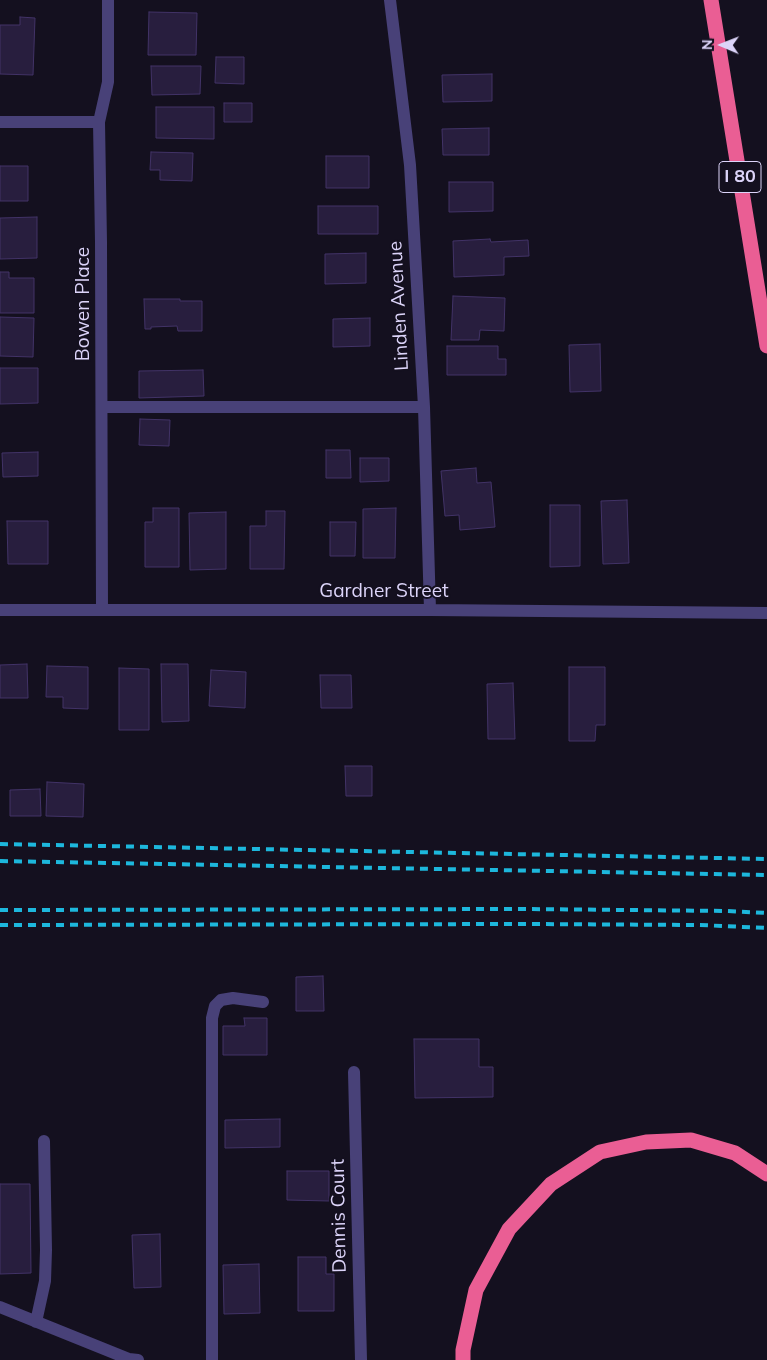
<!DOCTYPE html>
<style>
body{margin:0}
#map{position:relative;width:767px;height:1360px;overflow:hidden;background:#14101f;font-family:Mulish,sans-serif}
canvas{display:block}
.north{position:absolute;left:697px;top:20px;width:50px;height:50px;-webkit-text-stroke:4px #14101f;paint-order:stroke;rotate:271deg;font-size:14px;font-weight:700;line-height:20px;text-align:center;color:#dcd4f9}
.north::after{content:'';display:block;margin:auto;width:18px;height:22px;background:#dcd4f9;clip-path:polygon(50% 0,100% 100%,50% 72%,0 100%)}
</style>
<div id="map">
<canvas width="767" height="1360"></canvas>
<div class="north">N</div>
</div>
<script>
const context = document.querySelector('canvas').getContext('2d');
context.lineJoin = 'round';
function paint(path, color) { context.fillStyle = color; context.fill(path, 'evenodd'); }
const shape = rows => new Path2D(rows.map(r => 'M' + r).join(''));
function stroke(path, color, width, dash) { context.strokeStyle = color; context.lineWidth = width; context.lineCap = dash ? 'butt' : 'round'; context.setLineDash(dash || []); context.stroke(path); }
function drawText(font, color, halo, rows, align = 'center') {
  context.font = font + ' Mulish,sans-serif'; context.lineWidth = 4; context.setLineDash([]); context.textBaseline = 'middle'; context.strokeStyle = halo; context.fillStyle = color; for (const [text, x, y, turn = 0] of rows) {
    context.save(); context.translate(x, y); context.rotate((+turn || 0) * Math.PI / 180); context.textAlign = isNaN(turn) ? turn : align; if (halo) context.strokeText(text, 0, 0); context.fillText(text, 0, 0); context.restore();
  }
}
const building = shape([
 [149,12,197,13,196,55,148,55,149,12],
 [20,17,35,18,33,75,0,74,0,25,20,25,20,17],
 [216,57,244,57,244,84,215,83,216,57],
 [151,66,201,66,200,94,152,95,151,66],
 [492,74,492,101,443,102,442,75,492,74],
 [224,103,252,103,252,122,224,122,224,103],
 [156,107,214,107,214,139,156,138,156,107],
 [489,128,489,155,443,155,442,129,489,128],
 [151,152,193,153,192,181,160,180,160,170,150,170,151,152],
 [326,156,369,156,369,188,326,188,326,156],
 [0,166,28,166,28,201,0,201,0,166],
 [449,182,493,182,493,211,449,212,449,182],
 [318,206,378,206,378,234,318,234,318,206],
 [37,217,37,258,0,259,0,218,37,217],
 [490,239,491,242,528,240,529,256,504,257,504,275,454,277,453,241,490,239],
 [366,253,366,283,325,284,325,254,366,253],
 [0,272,9,272,9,278,34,278,34,313,0,313,0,272],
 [453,296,505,298,504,331,480,330,479,340,451,340,453,296],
 [144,299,180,299,180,301,202,301,202,331,178,331,177,326,151,327,151,329,145,329,144,299],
 [0,317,34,318,33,357,0,356,0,317],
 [370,318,370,346,333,347,333,319,370,318],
 [600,344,601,391,570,392,569,345,600,344],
 [447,346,498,346,498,359,506,359,506,375,447,375,447,346],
 [0,368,38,368,38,403,0,404,0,368],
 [203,370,204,396,139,398,139,371,203,370],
 [140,419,170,420,169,446,139,445,140,419],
 [326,450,350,450,351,478,326,478,326,450],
 [38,452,38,476,3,477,2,453,38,452],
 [360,458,389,458,389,481,360,482,360,458],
 [476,468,477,483,491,482,495,527,460,530,459,515,445,516,441,471,476,468],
 [627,500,629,563,603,564,601,501,627,500],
 [550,505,580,505,580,566,550,567,550,505],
 [153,508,179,508,179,567,145,567,145,522,153,522,153,508],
 [396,508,395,558,363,558,363,509,396,508],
 [266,511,285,511,284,569,250,569,250,526,266,526,266,511],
 [226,512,226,569,190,570,189,513,226,512],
 [7,521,48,521,48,564,8,564,7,521],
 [330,522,356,522,355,556,330,556,330,522],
 [27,664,28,698,0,698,0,665,27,664],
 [161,664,188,664,189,721,162,722,161,664],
 [47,666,88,667,88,709,63,708,63,697,46,697,47,666],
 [569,667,605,667,605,725,596,725,595,741,569,741,569,667],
 [119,668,149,669,149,730,119,730,119,668],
 [211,670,246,672,245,708,209,706,211,670],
 [320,675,351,675,352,708,321,708,320,675],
 [513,683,515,739,488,739,487,684,513,683],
 [345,766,372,766,372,796,346,796,345,766],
 [47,782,84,784,83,817,46,816,47,782],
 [40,789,41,816,10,816,10,790,40,789],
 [323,976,324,1011,296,1011,296,977,323,976],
 [244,1018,267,1018,267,1055,223,1055,223,1026,245,1026,244,1018],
 [414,1039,479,1039,479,1067,493,1067,493,1097,415,1098,414,1039],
 [280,1119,280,1147,225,1148,225,1120,280,1119],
 [287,1171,329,1171,329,1201,287,1200,287,1171],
 [0,1184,30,1184,31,1273,0,1274,0,1184],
 [160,1234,161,1287,134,1288,132,1235,160,1234],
 [298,1257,326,1257,326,1274,334,1274,334,1311,298,1311,298,1257],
 [259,1264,260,1313,224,1314,223,1265,259,1264]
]);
const minor = shape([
 [390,0,410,165,424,407,430,610],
 [0,122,99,122],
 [102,407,424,407],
 [102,609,101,242,99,122,108,82,108,0],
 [0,610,430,610,767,613],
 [354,1072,361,1360],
 [0,1307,129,1359,138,1360],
 [36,1322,45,1281,46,1250,44,1141],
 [212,1360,212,1018,215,1006,221,1000,233,998,263,1002]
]);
const highway = shape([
 [711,0,767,346],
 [463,1360,463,1350,476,1290,509,1229,551,1184,600,1152,646,1142,691,1140,735,1153,767,1174]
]);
const rail = shape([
 [0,844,767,859],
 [0,861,767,875],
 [0,910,526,909,727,911,767,913],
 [0,925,526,924,700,925,767,928]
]);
const shields = [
 [740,177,42]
];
const shieldNames = [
 ["I 80",740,177]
];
const streetNames = [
 ["Bowen Place",83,304,-90],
 ["Linden Avenue",399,306,-93],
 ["Gardner Street",384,591],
 ["Dennis Court",339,1216,-91]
];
paint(building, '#281e3e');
stroke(building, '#423367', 1);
stroke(minor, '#484178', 12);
stroke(highway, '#ea5e94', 15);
stroke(rail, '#1db7dc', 4, [8, 6]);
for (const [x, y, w] of shields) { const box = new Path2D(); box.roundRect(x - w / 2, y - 15.5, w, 31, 4); context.fillStyle = '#14101f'; context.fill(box); stroke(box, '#dcd4f9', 1); }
drawText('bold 18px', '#dcd4f9', null, shieldNames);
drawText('19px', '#dcd4f9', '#14101f', streetNames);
</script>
